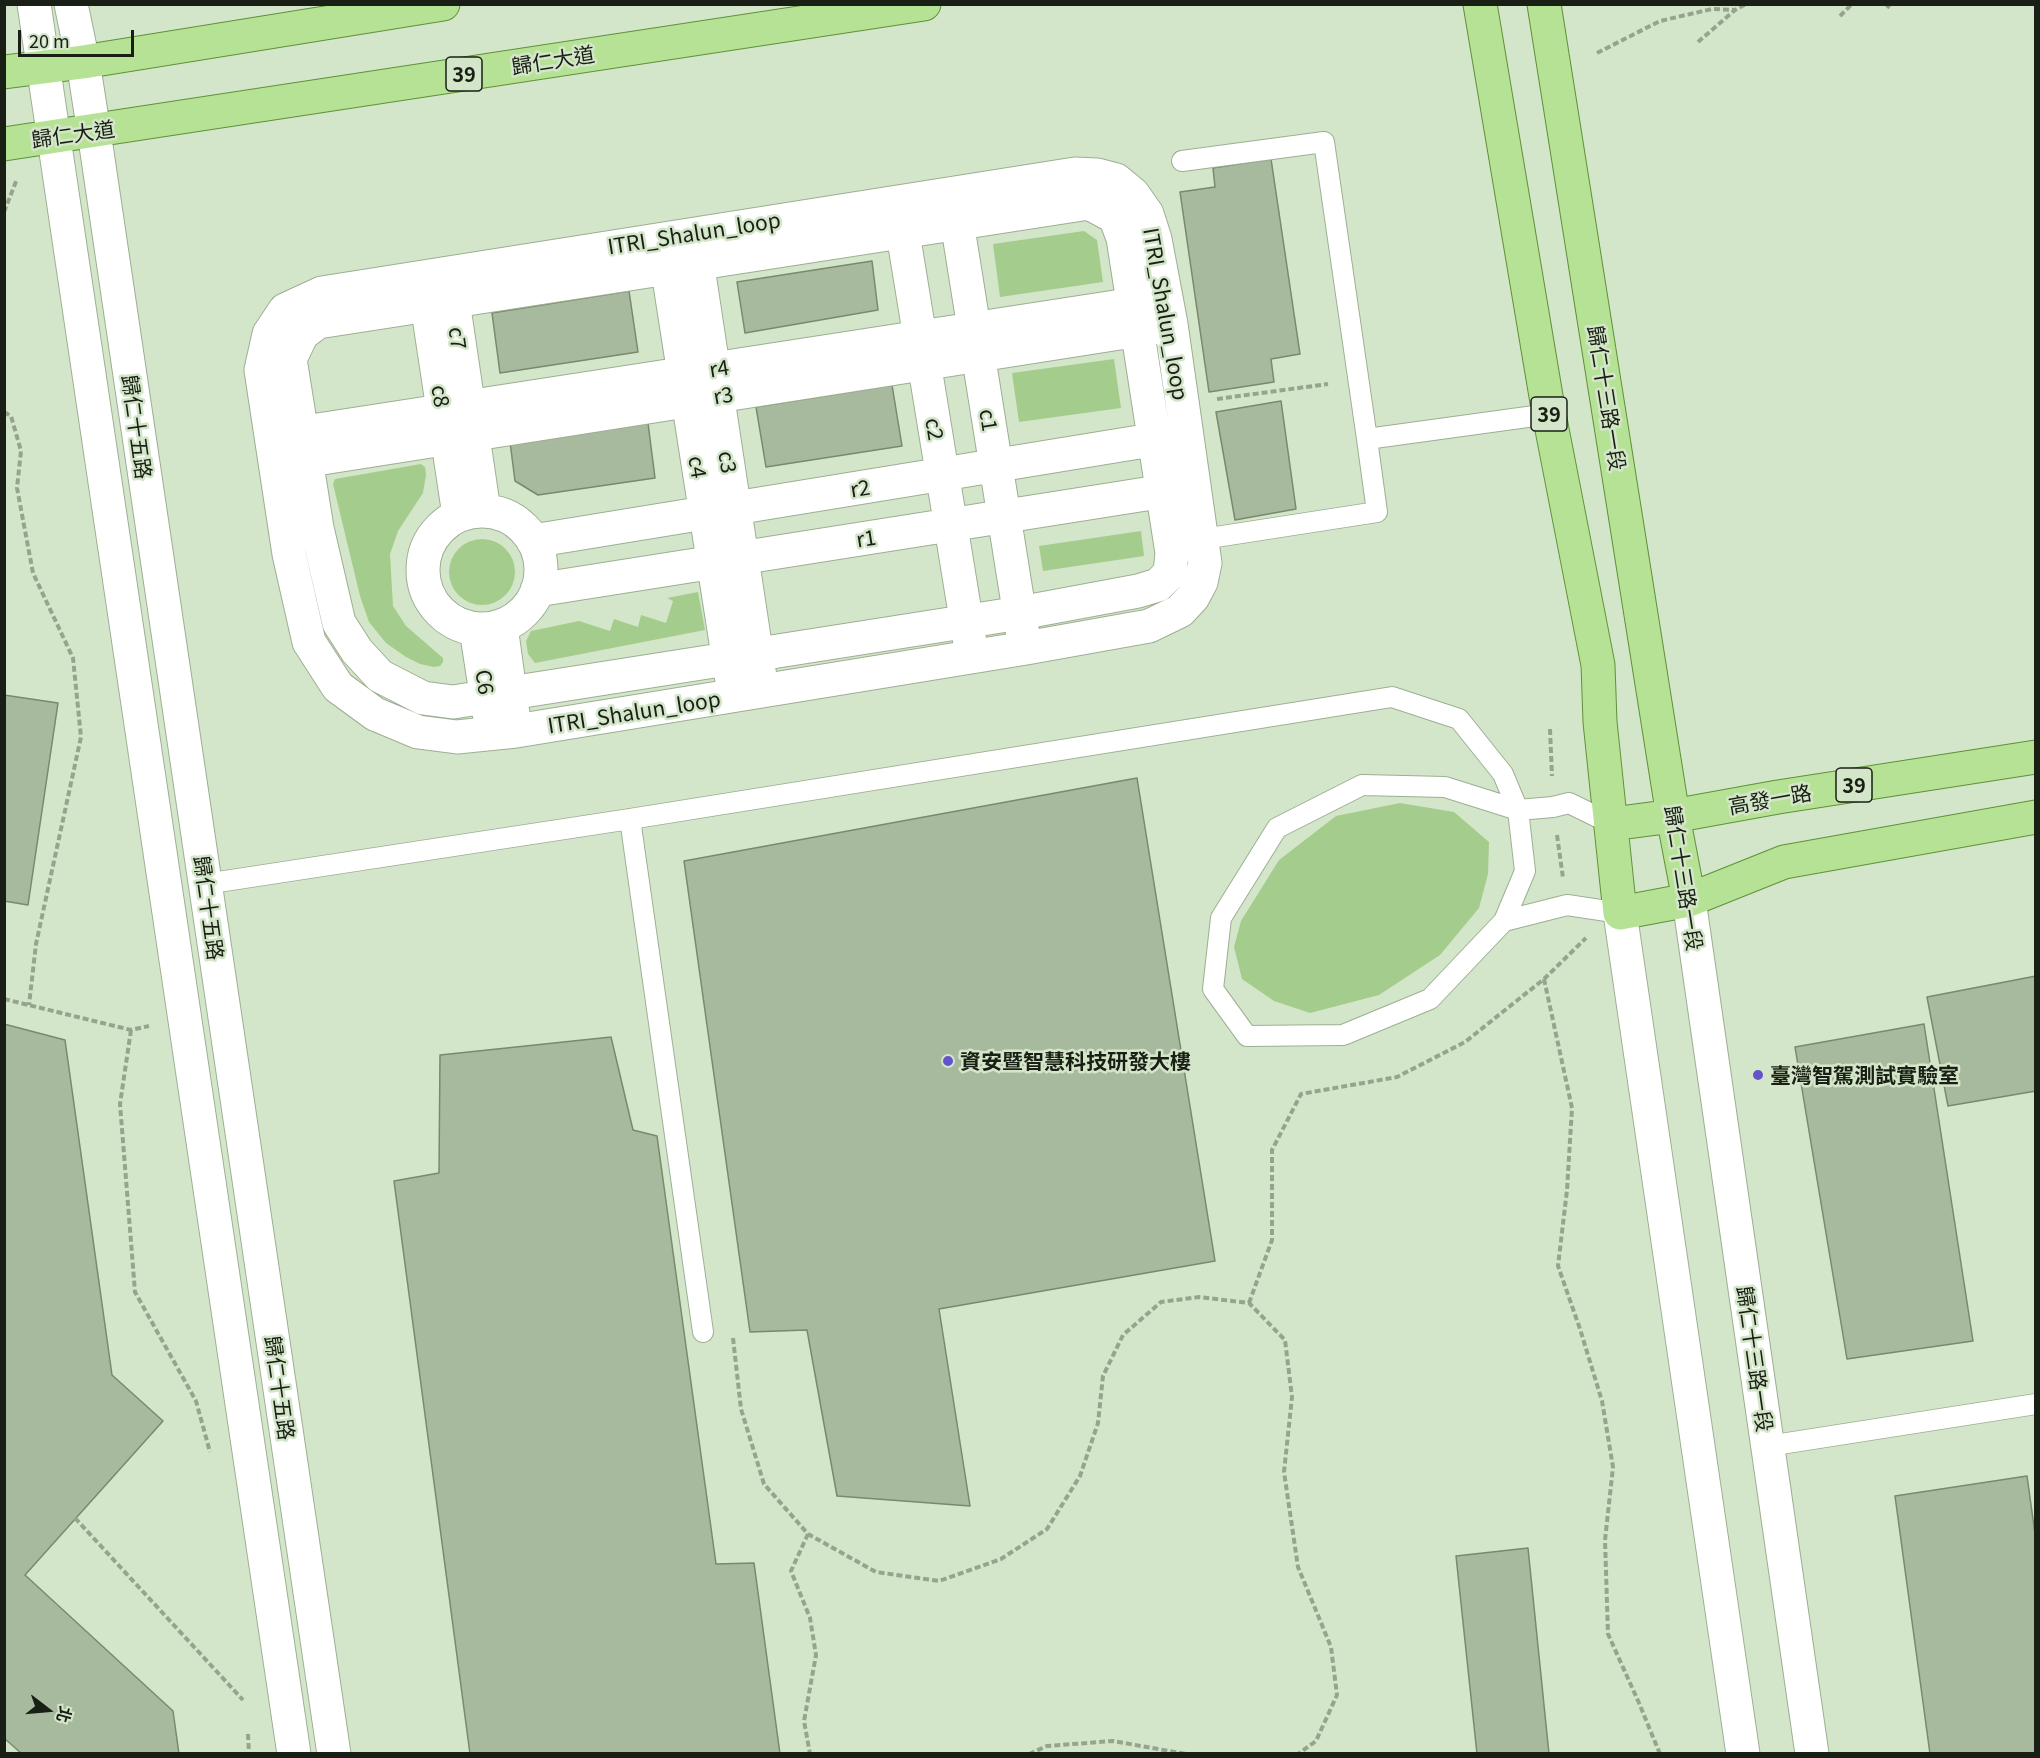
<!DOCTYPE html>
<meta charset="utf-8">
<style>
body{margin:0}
#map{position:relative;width:2040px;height:1758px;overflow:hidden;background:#d4e6c9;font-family:Georgia,"Noto Sans TC",serif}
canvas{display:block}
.frame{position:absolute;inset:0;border:6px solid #191f15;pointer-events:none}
.north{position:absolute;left:18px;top:1680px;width:60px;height:60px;-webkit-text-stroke:4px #d4e6c9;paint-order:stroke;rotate:106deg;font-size:16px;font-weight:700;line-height:24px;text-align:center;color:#191f15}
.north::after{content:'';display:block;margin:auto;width:21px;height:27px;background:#191f15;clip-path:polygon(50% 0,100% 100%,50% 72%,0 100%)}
.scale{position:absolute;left:18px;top:30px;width:116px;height:27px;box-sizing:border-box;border:3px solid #191f15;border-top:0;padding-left:8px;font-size:18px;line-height:21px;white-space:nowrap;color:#191f15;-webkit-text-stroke:4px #d4e6c9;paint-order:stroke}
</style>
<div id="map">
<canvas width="2040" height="1758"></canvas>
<div class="frame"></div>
<div class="north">北</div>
<div class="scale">20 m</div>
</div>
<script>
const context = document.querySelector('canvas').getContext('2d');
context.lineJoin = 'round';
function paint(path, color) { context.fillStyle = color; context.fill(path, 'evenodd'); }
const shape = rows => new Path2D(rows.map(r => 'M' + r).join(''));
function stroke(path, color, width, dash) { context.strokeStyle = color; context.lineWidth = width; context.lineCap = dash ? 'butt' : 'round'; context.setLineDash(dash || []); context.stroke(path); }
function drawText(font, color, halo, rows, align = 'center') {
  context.font = font + ' Georgia,"Noto Sans TC",serif'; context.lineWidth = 5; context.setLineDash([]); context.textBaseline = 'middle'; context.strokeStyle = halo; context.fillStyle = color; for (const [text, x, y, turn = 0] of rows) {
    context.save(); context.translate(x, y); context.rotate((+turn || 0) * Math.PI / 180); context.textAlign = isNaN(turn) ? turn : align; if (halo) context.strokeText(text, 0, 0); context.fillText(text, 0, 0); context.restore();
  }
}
const green = shape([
 [1084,231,1097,240,1103,282,1000,297,993,244],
 [1114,359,1121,408,1019,422,1012,373],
 [421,464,425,467,426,475,423,493,398,531,390,554,393,606,406,626,443,658,443,662,440,666,434,667,420,664,406,657,386,643,369,622,360,596,333,484,335,479],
 [1141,531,1144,556,1043,571,1039,546],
 '449 572a33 33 0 1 1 66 0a33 33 0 1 1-66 0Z',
 [698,592,705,630,535,663,528,654,526,641,531,631,579,621,610,631,614,619,638,627,641,615,666,623,673,601,667,598],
 [1400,803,1454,812,1489,842,1488,874,1479,908,1440,955,1379,995,1310,1013,1274,1001,1242,979,1234,947,1241,921,1279,860,1336,816]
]);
const building = shape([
 [1271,159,1300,354,1271,359,1274,382,1209,392,1180,192,1215,187,1213,168,1271,159],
 [872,261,878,310,745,333,737,282,872,261],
 [629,291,638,352,500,373,492,313,629,291],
 [892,385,902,446,766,467,756,407,892,385],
 [1281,401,1296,509,1235,520,1216,412,1281,401],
 [648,423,655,478,538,495,515,481,510,442,648,423],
 [4,695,58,703,28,905,4,901,4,695],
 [1137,778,1215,1261,939,1309,970,1506,837,1496,807,1330,750,1332,684,861,1137,778],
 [2036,976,2036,1091,1948,1106,1927,997,2036,976],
 [4,1024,65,1040,112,1375,163,1421,25,1575,173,1711,179,1754,22,1754,4,1738,4,1024],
 [1924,1024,1973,1341,1847,1359,1795,1047,1924,1024],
 [611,1037,633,1130,657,1136,716,1564,754,1563,780,1754,470,1754,394,1181,439,1173,440,1055,611,1037],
 [2027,1476,2036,1541,2036,1754,1930,1754,1895,1496,2027,1476],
 [1528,1548,1549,1754,1477,1754,1456,1556,1528,1548]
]);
const path = shape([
 [1887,8,1890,4],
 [1840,16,1852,4],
 [1698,42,1735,10,1746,4],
 [1597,53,1660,21,1712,9,1735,10],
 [4,212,17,179],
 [1217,399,1328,384],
 [4,412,11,416,21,451,17,488,33,573,73,658,81,737,36,944,29,1005],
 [1550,729,1552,776],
 [1557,835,1563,878],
 [1544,979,1572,1108,1567,1190,1558,1266,1580,1329,1602,1401,1613,1467,1605,1540,1608,1634,1639,1703,1660,1754],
 [4,999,131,1030,149,1026],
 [131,1030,120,1104,135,1292,196,1401,210,1452],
 [1249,1303,1272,1240,1272,1150,1301,1094,1397,1077,1465,1042,1544,979,1586,938],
 [733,1338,741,1409,764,1484,808,1534,876,1572,939,1581,1001,1559,1047,1529,1080,1476,1098,1423,1103,1376,1123,1335,1161,1302,1199,1297,1249,1303,1285,1340,1292,1397,1284,1472,1298,1567,1331,1647,1337,1695,1316,1741,1298,1754],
 [75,1518,243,1700],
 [808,1534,791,1571,810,1618,816,1655,804,1721,810,1754],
 [248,1734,249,1754],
 [1029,1754,1047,1746,1113,1741,1186,1754]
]);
const service = shape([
 [1182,161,1324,142,1367,439,1549,414],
 [1203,539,1377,512,1367,439],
 [630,819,703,1332],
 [205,884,630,819,1392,697,1459,719,1503,774,1518,810,1525,871,1504,921,1430,999,1343,1035,1247,1036,1213,989,1221,918,1277,828,1362,785,1445,787,1518,810,1553,807,1569,803,1612,824],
 [1504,921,1567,905,1620,913],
 [1768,1446,2036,1404]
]);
const minor = shape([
 [34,4,294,1754],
 [71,4,83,62,94,132,334,1754],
 [1075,174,1097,175,1116,180,1133,194,1147,214,1155,239,1171,324,1205,563,1201,582,1193,597,1180,611,1149,626,1026,648,516,731,457,737,418,732,375,714,338,687,309,642,289,554,261,370,269,334,285,310,322,293,1075,174],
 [954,203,1023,635],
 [1089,203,1115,217,1123,238,1172,553,1170,573,1158,585,1138,591,1020,613,453,702,423,698,380,676,357,651,339,623,317,528,290,359,302,334,318,322,1089,203],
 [899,209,970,643],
 [694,241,760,677],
 [664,246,732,681],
 [450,281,484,511],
 [424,284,459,515],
 [279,436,1154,301],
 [284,464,1158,327],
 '423 570a59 59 0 1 1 118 0a59 59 0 1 1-118 0Z',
 [533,541,1176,436],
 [537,590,1184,488],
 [501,626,513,714],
 [476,629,490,719]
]);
const tertiary = shape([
 [1689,900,1812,1754],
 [1620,913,1743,1754]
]);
const primary = shape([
 [1480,4,1549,414,1598,665,1600,722,1620,913,1689,900,1784,862,2036,817],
 [1544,4,1673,816,1689,900],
 [4,72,83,62,443,4],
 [4,144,924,4],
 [1612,824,1673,816,1778,797,2036,757]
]);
const markers = [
 [948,1061,6,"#6353cc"],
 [1758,1075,6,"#6353cc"]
];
const shields = [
 [464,74,36],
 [1549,414,36],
 [1854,785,36]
];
const shieldNames = [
 ["39",464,74],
 ["39",1549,414],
 ["39",1854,785]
];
const streetNames = [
 ["歸仁大道",553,60,-9],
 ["歸仁大道",73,134,-8],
 ["ITRI_Shalun_loop",694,233,-9],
 ["ITRI_Shalun_loop",1166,314,80],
 ["c7",458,338,82],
 ["r4",719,368,-9],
 ["r3",723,395,-10],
 ["c8",441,396,81],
 ["歸仁十三路一段",1607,398,81],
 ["c1",989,420,81],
 ["歸仁十五路",137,427,82],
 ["c2",935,429,81],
 ["c3",728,462,81],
 ["c4",698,467,81],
 ["r2",860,488,-9],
 ["r1",866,538,-9],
 ["C6",485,682,81],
 ["ITRI_Shalun_loop",634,712,-9],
 ["高發一路",1770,799,-10],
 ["歸仁十三路一段",1684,878,81],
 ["歸仁十五路",209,908,82],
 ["歸仁十三路一段",1755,1359,82],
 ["歸仁十五路",280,1388,82]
];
const poiNames = [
 ["資安暨智慧科技研發大樓",960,1061],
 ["臺灣智駕測試實驗室",1770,1075]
];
paint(green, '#a4cc8d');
paint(building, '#a8ba9e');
stroke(building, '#78896e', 1.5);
stroke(service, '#9daf93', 22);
stroke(minor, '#9daf93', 35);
stroke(tertiary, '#9daf93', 35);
stroke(primary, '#5f9139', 35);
stroke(path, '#96a48d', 4, [6, 3]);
stroke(service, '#fff', 20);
stroke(minor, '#fff', 33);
stroke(tertiary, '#fff', 33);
stroke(primary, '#b5e294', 33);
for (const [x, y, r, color] of markers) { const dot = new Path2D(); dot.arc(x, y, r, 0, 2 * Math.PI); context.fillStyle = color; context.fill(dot); stroke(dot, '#d4e6c9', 2); }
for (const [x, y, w] of shields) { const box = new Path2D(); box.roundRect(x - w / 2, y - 17, w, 34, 4.5); context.fillStyle = '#d4e6c9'; context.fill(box); stroke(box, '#191f15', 1.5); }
drawText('bold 20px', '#191f15', null, shieldNames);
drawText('21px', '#191f15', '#d4e6c9', streetNames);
drawText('bold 21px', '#191f15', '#d4e6c9', poiNames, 'left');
</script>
